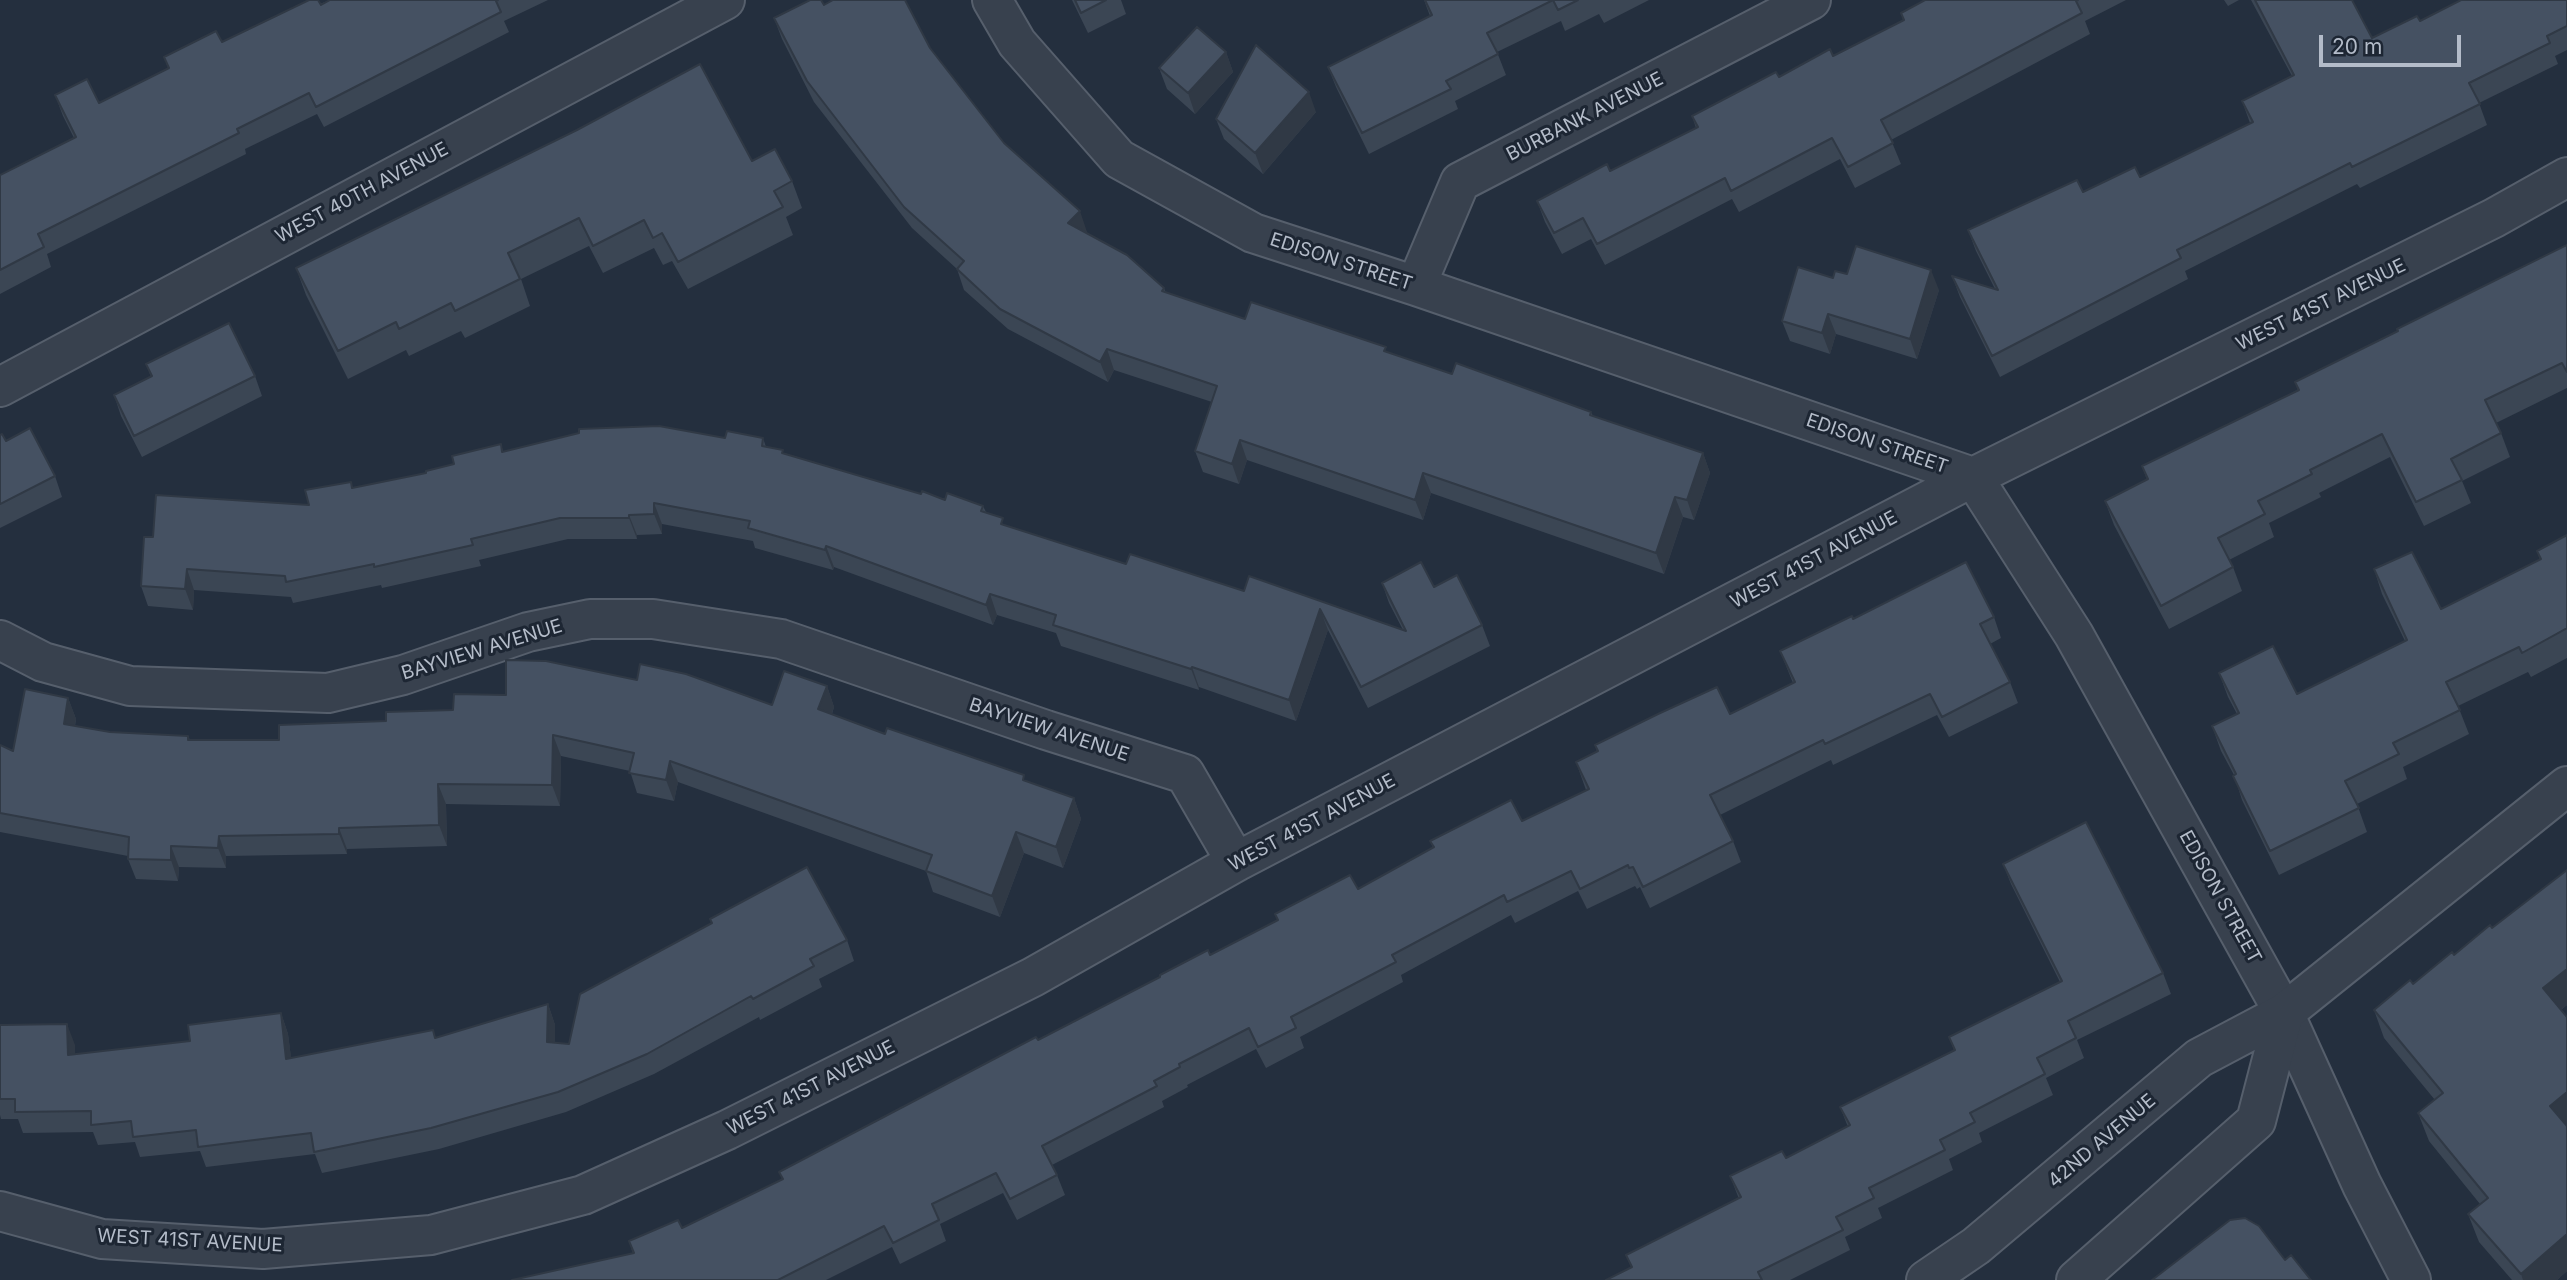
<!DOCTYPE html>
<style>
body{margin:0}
#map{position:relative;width:2567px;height:1280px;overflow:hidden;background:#242f3e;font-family:Inter,sans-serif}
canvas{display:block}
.scale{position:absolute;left:2319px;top:35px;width:142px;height:32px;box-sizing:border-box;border:4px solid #b4bcc9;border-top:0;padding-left:9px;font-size:21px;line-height:24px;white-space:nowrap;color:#b4bcc9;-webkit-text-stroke:5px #1d2633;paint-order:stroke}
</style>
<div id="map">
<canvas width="2567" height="1280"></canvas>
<div class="scale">20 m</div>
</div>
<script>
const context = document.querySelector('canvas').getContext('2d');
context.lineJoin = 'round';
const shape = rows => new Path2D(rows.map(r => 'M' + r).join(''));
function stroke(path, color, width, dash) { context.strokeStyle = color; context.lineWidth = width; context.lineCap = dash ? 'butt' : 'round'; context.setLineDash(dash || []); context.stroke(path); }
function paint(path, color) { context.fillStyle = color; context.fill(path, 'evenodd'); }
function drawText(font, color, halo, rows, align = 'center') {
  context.font = font + ' Inter,sans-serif'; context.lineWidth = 6; context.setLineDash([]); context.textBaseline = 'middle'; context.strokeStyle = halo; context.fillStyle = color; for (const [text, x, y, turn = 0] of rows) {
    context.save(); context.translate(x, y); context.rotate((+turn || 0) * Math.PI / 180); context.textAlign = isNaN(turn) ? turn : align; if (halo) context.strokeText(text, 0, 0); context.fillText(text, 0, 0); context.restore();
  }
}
const minor = shape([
 [992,0,1017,43,1119,159,1253,233,1416,286,1973,477,2074,635,2284,1013,2362,1185,2411,1280],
 [1416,286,1460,182,1811,0],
 [0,387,725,0],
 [0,640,43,662,130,686,328,693,403,675,528,632,590,619,653,619,781,639,1046,730,1185,774,1236,862],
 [0,1211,102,1239,263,1249,431,1235,583,1195,727,1130,1033,977,1236,862,1973,477,2494,218,2567,177]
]);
const tertiary = shape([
 [1926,1280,1976,1246,2199,1058,2284,1013,2567,786],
 [2076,1280,2256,1121,2284,1013]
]);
const wall = shape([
 [330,0,548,0,504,21,509,32,324,127,317,114,245,149,246,154,47,254,51,267,0,294,0,175,74,138,63,116,55,95,99,103,168,68,164,57,222,42],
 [1072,0,1121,0,1126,14,1088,33],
 [1424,0,1649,0,1604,23,1599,14,1565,31,1561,21,1497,52,1506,75,1455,101,1458,109,1369,154,1336,87,1328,67,1430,16],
 [1925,0,2126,0,2085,21,2090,34,1891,140,1901,164,1855,188,1840,159,1739,212,1732,199,1605,265,1591,239,1562,254,1545,222,1537,201,1610,171,1696,128,1692,116,1779,77,1833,56,1903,20,1901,13],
 [2224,0,2239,0,2228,6],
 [2251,0,2352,0,2372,38,2420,21,2567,0,2567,50,2555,56,2558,64,2479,103,2487,125,2360,188,2357,184,2185,271,2188,279,2000,377,1960,297,1952,276,1995,289,1976,251,1968,230,2083,192,2140,177,2250,123,2242,101,2292,76],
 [824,5,930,48,1004,143,1087,232,1086,233,1164,288,1166,293,1245,319,1388,352,1452,374,1591,412,1593,416,1703,453,1710,473,1694,520,1683,517,1664,574,1431,493,1423,520,1247,460,1239,484,1203,472,1195,451,1212,402,1114,370,1108,382,1008,329,964,290,957,269,912,228,814,102,782,39,774,18],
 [1226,52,1233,72,1195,114,1167,89,1159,68],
 [1316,112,1263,174,1224,139,1216,119],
 [752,161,792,181,802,208,786,217,793,235,688,289,672,261,663,265,654,248,603,273,589,246,521,279,530,306,465,338,461,331,409,356,406,350,348,379,306,295,296,268],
 [2567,245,2567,388,2496,423,2501,433,2510,457,2462,481,2471,503,2424,526,2390,457,2319,493,2321,497,2269,523,2274,537,2229,560,2233,567,2242,591,2169,629,2114,525,2105,501,2147,480,2142,466,2298,391,2295,382,2398,331],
 [1847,274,1939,290,1917,359,1836,334,1830,354,1790,341,1782,321,1833,278],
 [146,364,255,376,262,396,142,457,121,416,114,395,151,377],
 [0,435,6,441,55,476,62,497,0,528],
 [725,438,763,438,766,447,784,453,921,494,983,506,986,512,1006,526,1126,564,1244,591,1403,630,1389,603,1382,583,1434,587,1482,625,1490,646,1368,708,1328,630,1296,721,1199,687,1199,690,1061,646,1056,633,997,615,993,625,834,567,833,570,755,548,753,541,662,524,662,534,637,535,637,539,568,539,479,560,481,566,382,588,381,585,293,603,291,597,194,590,193,610,148,606,141,586,153,537,309,505,353,488,426,473,454,464,501,444,503,451],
 [2567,535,2567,658,2531,677,2528,672,2458,706,2469,734,2403,767,2407,779,2357,804,2367,832,2279,875,2242,800,2234,775,2221,751,2212,726,2237,714,2228,697,2219,673,2297,694,2405,641,2382,594,2374,569,2441,609,2540,560,2537,551],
 [1994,617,2001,638,1990,644,2010,682,2018,703,1949,737,1937,715,1833,765,1831,760,1720,815,1733,841,1741,862,1650,908,1640,887,1637,889,1635,886,1587,909,1578,891,1515,923,1511,915,1401,975,1403,982,1300,1037,1304,1048,1266,1068,1256,1049,1187,1085,1188,1087,1162,1101,1164,1107,1052,1165,1057,1175,1065,1195,1017,1220,1003,1193,940,1224,946,1241,900,1264,892,1247,826,1280,512,1280,633,1254,629,1241,682,1228,782,1179,779,1172,1038,1040,1210,955,1278,921,1275,914,1358,889,1433,848,1430,841,1522,821,1586,790,1576,762,1597,752,1595,745,1730,714,1793,683,1780,651,1853,619],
 [637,680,772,705,827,686,834,707,832,714,885,734,1026,781,1074,798,1081,819,1063,868,1024,853,1000,917,933,892,926,871,678,782,674,801,637,793,630,771,561,756,560,806,446,804,447,846,347,849,347,854,226,856,226,868,179,867,178,881,136,879,128,859,128,856,0,832,0,745,13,751,68,698,76,719,75,726,110,732,188,736,190,740,279,740,453,710,506,695],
 [2003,864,2163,973,2171,994,2077,1040,2084,1058,2046,1078,2053,1095,1979,1133,1982,1142,1949,1159,1953,1170,1878,1208,1882,1218,1845,1237,1850,1250,1790,1280,1606,1280,1631,1267,1626,1255,1739,1199,1730,1176,1786,1158,1848,1127,1840,1107,1954,1050,1949,1037,2060,982,2011,884],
 [2567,870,2567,1005,2561,1010,2567,1017,2567,1271,2557,1280,2512,1280,2479,1242,2468,1214,2480,1204,2429,1141,2418,1113,2435,1100,2384,1038,2374,1010,2492,928],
 [847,940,854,961,819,979,822,987,760,1020,759,1017,654,1074,566,1112,439,1149,322,1173,315,1154,206,1167,200,1151,140,1157,135,1142,98,1145,93,1132,23,1133,18,1119,1,1119,0,1115,0,1025,75,1045,75,1054,190,1041,281,1013,288,1034,291,1058,436,1038,548,1004,555,1025,555,1043,569,1044]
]);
const shadedWall = shape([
 [1226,52,1233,72,1195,114,1188,93],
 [1309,92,1316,112,1263,174,1255,153],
 [1080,211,1087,232,1076,244,1068,223],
 [1931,270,1939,290,1917,359,1910,339],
 [1828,314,1836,334,1830,354,1822,333],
 [1107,349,1114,370,1108,382,1100,362],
 [1240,440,1247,460,1239,484,1232,464],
 [1703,453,1710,473,1694,520,1687,500],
 [1423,473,1431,493,1423,520,1415,500],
 [1675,497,1683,517,1664,574,1656,553],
 [654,503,662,524,662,534,654,514],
 [629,515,637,535,637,539,629,518],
 [826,546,834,567,833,570,825,550],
 [187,569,194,590,193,610,185,589],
 [990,594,997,615,993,625,986,605],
 [1320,609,1328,630,1296,721,1289,700],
 [1192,667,1199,687,1199,690,1191,669],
 [827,686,834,707,826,729,818,709],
 [68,698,76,719,71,744,64,724],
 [553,735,561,756,560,806,552,785],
 [670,761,678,782,674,801,666,780],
 [438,784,446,804,447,846,439,825],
 [1074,798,1081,819,1063,868,1056,847],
 [339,828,347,849,347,854,339,834],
 [1016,832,1024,853,1000,917,992,896],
 [219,836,226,856,226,868,218,848],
 [171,846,179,867,178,881,171,860],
 [2567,969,2567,1005,2553,1016,2543,988],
 [548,1004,555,1025,555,1062,547,1042],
 [281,1013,288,1034,294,1080,286,1059],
 [67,1024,75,1045,75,1076,68,1055],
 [2567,1092,2567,1128,2550,1106],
 [2567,1234,2567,1271,2557,1280,2523,1280,2521,1274]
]);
const building = shape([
 [309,0,318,0,321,5,330,0,498,0,496,1,501,12,316,107,309,93,237,129,239,133,38,234,44,247,0,270,0,175,76,137,55,95,87,79,99,103,169,68,164,57,216,31,222,42,309,0],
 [810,0,821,0,824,5,833,0,905,0,930,48,1004,143,1080,211,1068,223,1127,255,1164,288,1162,291,1245,319,1251,302,1386,347,1384,351,1452,374,1456,363,1591,412,1590,415,1703,453,1687,500,1675,497,1656,553,1423,473,1415,500,1240,440,1232,464,1195,451,1217,386,1107,349,1100,362,1000,309,957,269,964,261,904,207,807,81,774,18,810,0],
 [1075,0,1106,0,1081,13,1075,0],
 [1425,0,1578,0,1558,10,1553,0,1487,33,1498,54,1446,81,1451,89,1362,133,1328,67,1432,15,1425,0],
 [1925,0,2078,0,2076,1,2082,13,1881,120,1893,143,1848,167,1832,138,1731,191,1725,178,1597,244,1583,218,1554,233,1537,201,1607,164,1610,171,1698,127,1692,116,1776,72,1779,77,1830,49,1833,56,1904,20,1901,13,1925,0],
 [2255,0,2352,0,2372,38,2417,16,2420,21,2461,0,2567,0,2567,26,2547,36,2550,43,2469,83,2480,104,2352,167,2350,163,2177,250,2181,258,1992,356,1952,276,1998,290,1968,230,2077,180,2083,192,2135,167,2140,177,2253,122,2242,101,2294,75,2255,0],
 [1197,27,1226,52,1188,93,1159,68,1197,27],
 [1256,45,1309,92,1255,153,1216,119,1256,45],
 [700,64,752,161,775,149,792,181,774,191,783,207,678,262,662,233,653,238,644,220,593,246,579,218,508,253,520,279,455,311,451,303,399,329,396,322,338,351,296,268,577,130,700,64],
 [2567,245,2567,372,2562,363,2485,400,2501,433,2451,459,2462,480,2416,502,2382,434,2310,470,2312,474,2258,501,2265,514,2218,538,2233,567,2161,606,2105,501,2148,479,2142,466,2299,390,2295,382,2398,331,2397,329,2567,245],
 [1856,246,1931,270,1910,339,1828,314,1822,333,1782,321,1798,267,1833,278,1835,271,1847,274,1856,246],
 [229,323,255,376,134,436,114,395,152,376,146,364,229,323],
 [659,426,725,438,727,431,763,438,762,446,783,450,782,453,921,494,922,491,945,500,947,493,983,506,981,511,1003,518,1001,524,1126,564,1130,554,1244,591,1249,576,1406,631,1382,583,1421,562,1434,587,1457,575,1482,625,1361,687,1320,609,1289,700,1192,667,1191,669,1053,625,1056,615,990,594,986,605,826,546,825,550,748,528,750,521,654,503,654,514,629,515,629,518,560,518,471,539,473,545,374,567,374,564,286,582,285,576,187,569,185,589,141,586,144,537,153,537,156,495,309,505,305,490,351,482,352,488,426,473,426,471,454,464,452,456,501,444,502,452,579,433,579,429,659,426],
 [30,428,55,476,0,504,0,435,2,434,6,441,30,428],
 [2567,535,2567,628,2522,653,2519,647,2446,682,2460,710,2393,743,2399,754,2345,781,2359,808,2270,851,2233,776,2236,774,2212,726,2239,713,2219,673,2273,646,2297,694,2407,640,2374,569,2412,552,2441,609,2541,559,2537,551,2567,535],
 [1966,562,1994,617,1980,624,2010,682,1942,717,1930,694,1825,744,1823,740,1710,795,1733,841,1643,887,1633,867,1629,868,1628,865,1580,889,1571,871,1507,902,1504,895,1392,955,1396,962,1291,1017,1296,1028,1258,1047,1249,1028,1179,1064,1180,1067,1154,1081,1157,1086,1042,1146,1057,1175,1010,1199,996,1173,932,1204,939,1220,893,1243,884,1226,778,1280,512,1280,634,1253,629,1241,678,1220,682,1228,783,1179,779,1172,1036,1037,1038,1040,1160,977,1160,975,1208,950,1210,955,1278,920,1275,914,1350,875,1358,889,1434,847,1430,841,1511,800,1522,821,1589,789,1576,762,1598,751,1595,745,1658,714,1717,687,1730,714,1795,682,1780,651,1852,616,1853,619,1966,562],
 [506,660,546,661,637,680,640,664,686,674,772,705,784,671,827,686,818,709,885,734,887,728,1024,775,1023,780,1074,798,1056,847,1016,832,992,896,926,871,932,855,670,761,666,780,629,773,634,753,553,735,552,785,438,784,439,825,339,828,339,834,219,836,218,848,171,846,171,860,128,859,129,837,0,813,0,745,13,751,25,689,68,698,64,724,110,732,188,736,188,740,279,740,279,725,386,721,386,712,453,710,454,694,506,695,506,660],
 [2086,822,2163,973,2068,1021,2076,1038,2037,1058,2045,1074,1970,1113,1975,1122,1940,1140,1945,1150,1869,1188,1874,1198,1836,1217,1843,1230,1758,1272,1762,1280,1606,1280,1632,1267,1626,1255,1741,1197,1730,1176,1782,1151,1786,1158,1850,1125,1840,1107,1955,1050,1949,1037,2062,981,2003,864,2086,822],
 [807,867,847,940,810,959,814,966,753,999,751,996,647,1054,558,1092,431,1128,314,1152,311,1133,198,1147,196,1130,133,1137,131,1121,91,1125,91,1111,15,1112,15,1099,0,1099,0,1025,67,1024,68,1055,190,1041,188,1025,281,1013,286,1059,433,1030,435,1038,548,1004,547,1042,569,1044,580,994,712,923,710,919,807,867],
 [2567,870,2567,969,2543,988,2567,1017,2567,1092,2550,1106,2567,1126,2567,1234,2521,1274,2468,1214,2488,1198,2418,1113,2443,1093,2374,1010,2410,980,2413,984,2452,952,2454,955,2490,925,2492,928,2567,870],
 [2245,1218,2259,1226,2285,1260,2291,1255,2311,1280,2152,1280,2230,1220,2245,1218]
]);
const streetNames = [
 ["BURBANK AVENUE",1585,117,-27],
 ["WEST 40TH AVENUE",362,193,-28],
 ["EDISON STREET",1341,262,18],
 ["WEST 41ST AVENUE",2321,305,-26],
 ["EDISON STREET",1877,444,19],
 ["WEST 41ST AVENUE",1814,560,-28],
 ["BAYVIEW AVENUE",482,650,-17],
 ["BAYVIEW AVENUE",1049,730,18],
 ["WEST 41ST AVENUE",1312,823,-28],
 ["EDISON STREET",2220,897,61],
 ["WEST 41ST AVENUE",811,1088,-27],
 ["42ND AVENUE",2102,1141,-40],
 ["WEST 41ST AVENUE",190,1241,3]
];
stroke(minor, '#565f6c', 42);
stroke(tertiary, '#565f6c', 42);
stroke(minor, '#38414e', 38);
stroke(tertiary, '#38414e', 38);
paint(wall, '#3b4654');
paint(shadedWall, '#303945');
paint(building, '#455162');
stroke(building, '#303945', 2);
drawText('19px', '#b4bcc9', '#1d2633', streetNames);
</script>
